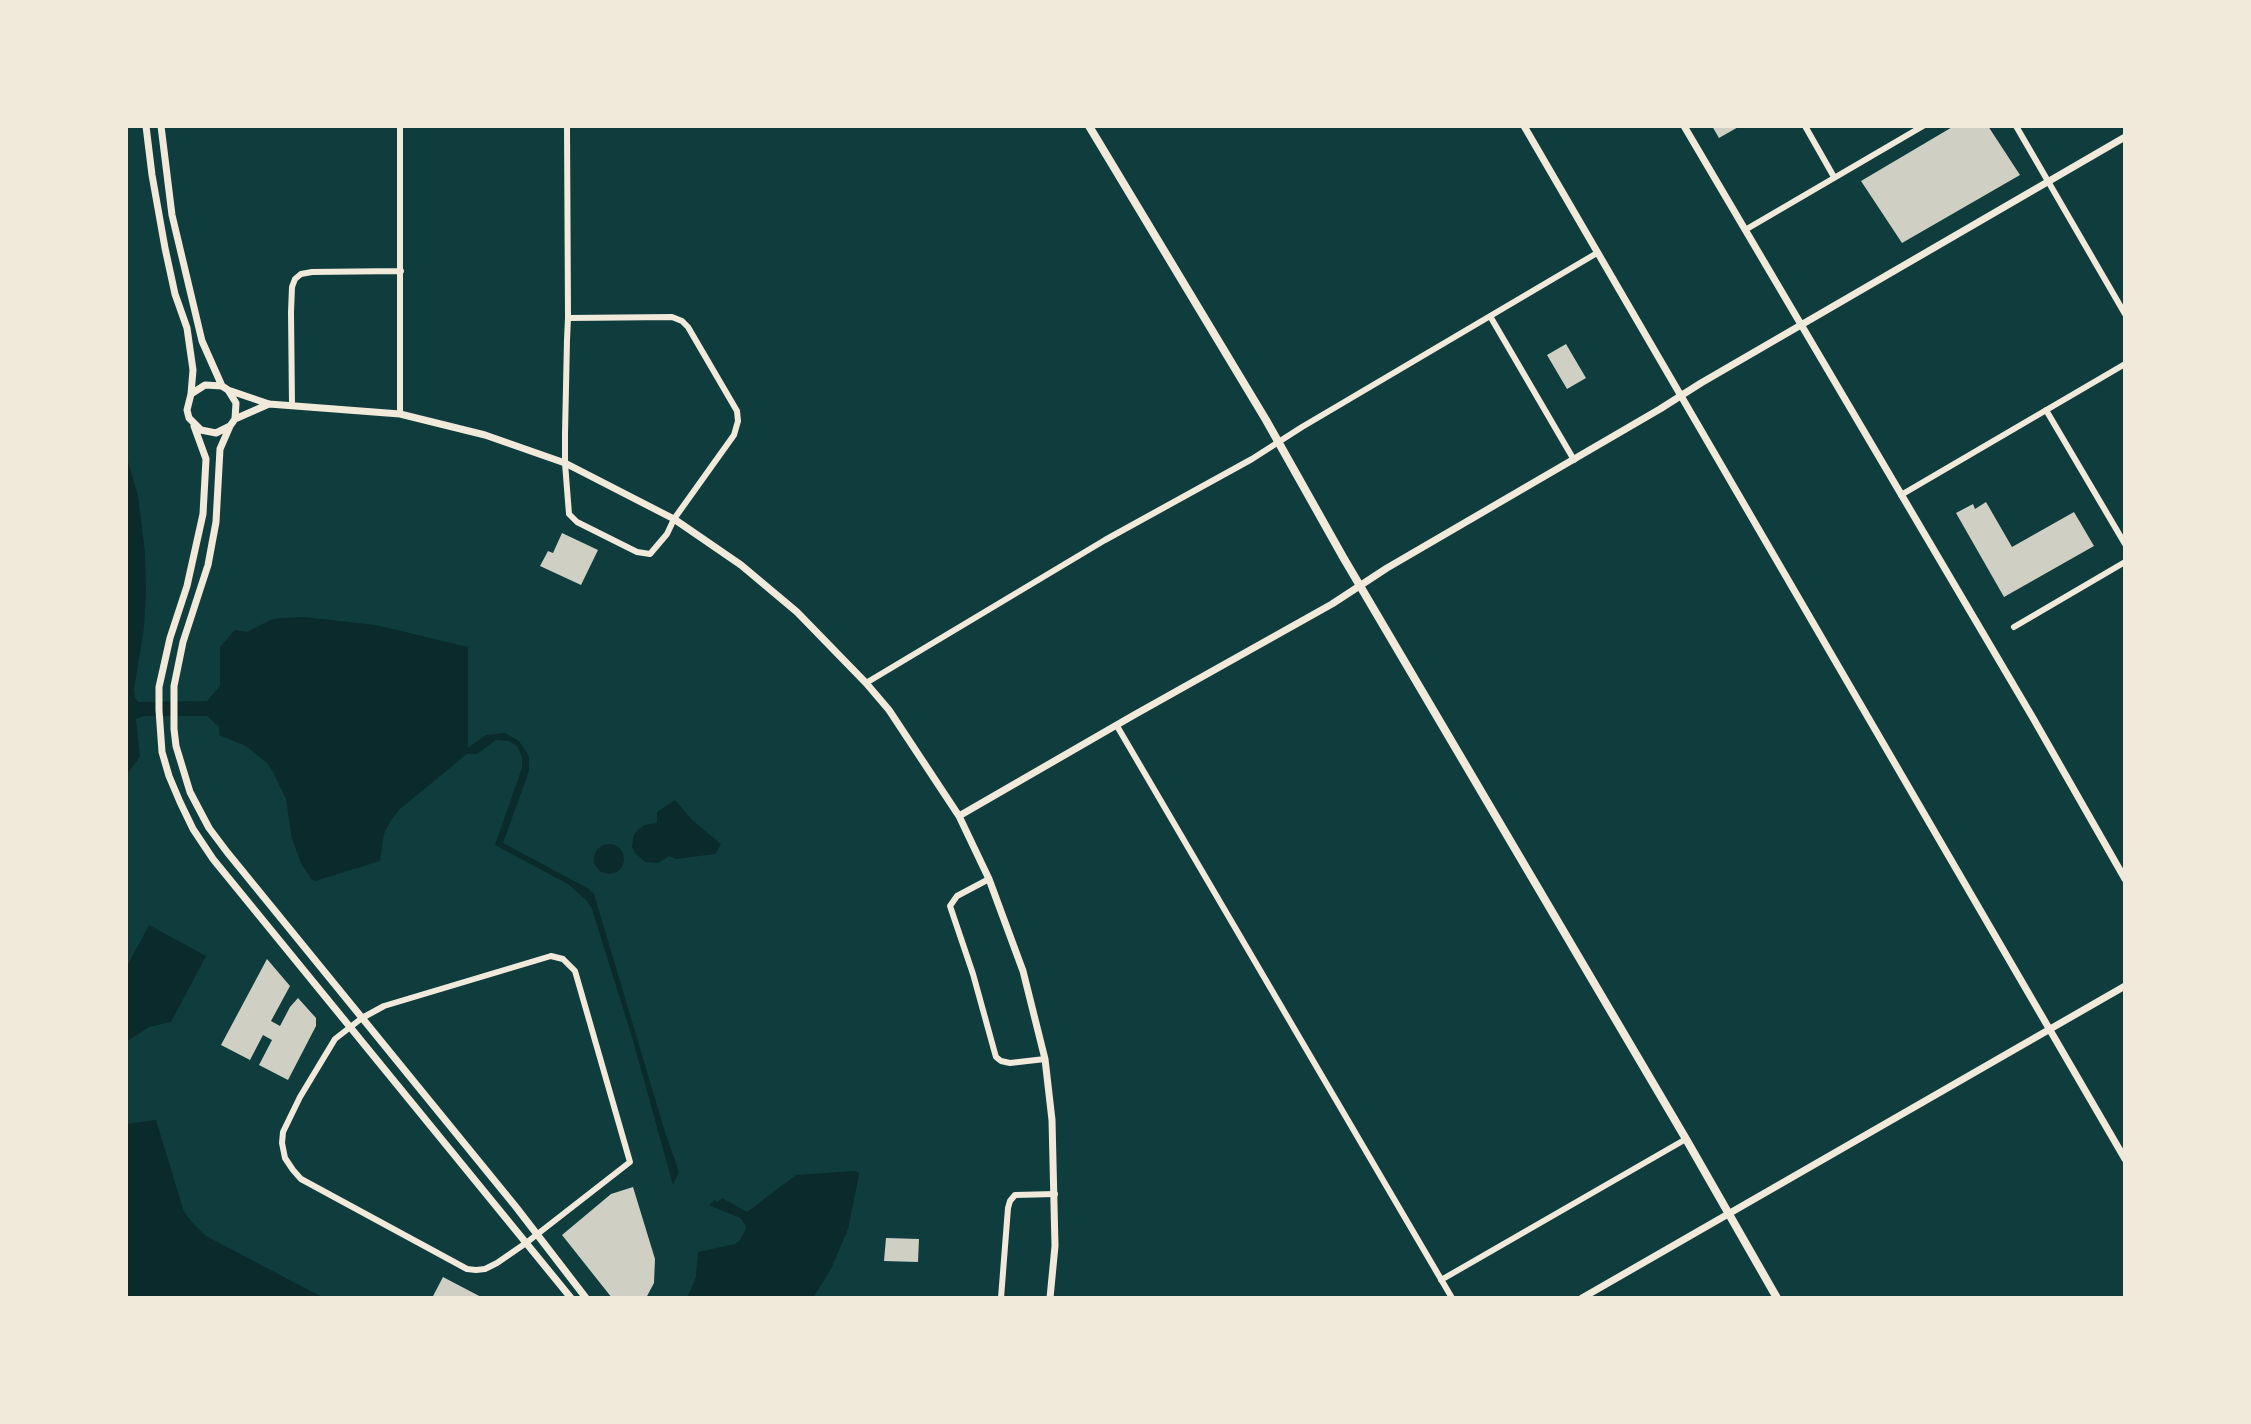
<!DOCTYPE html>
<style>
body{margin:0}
#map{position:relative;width:2251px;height:1424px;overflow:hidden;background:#0f3d3e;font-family:Ubuntu,sans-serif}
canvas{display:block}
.frame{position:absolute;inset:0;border:128px solid #f1e9da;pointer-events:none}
</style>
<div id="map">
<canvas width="2251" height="1424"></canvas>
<div class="frame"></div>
</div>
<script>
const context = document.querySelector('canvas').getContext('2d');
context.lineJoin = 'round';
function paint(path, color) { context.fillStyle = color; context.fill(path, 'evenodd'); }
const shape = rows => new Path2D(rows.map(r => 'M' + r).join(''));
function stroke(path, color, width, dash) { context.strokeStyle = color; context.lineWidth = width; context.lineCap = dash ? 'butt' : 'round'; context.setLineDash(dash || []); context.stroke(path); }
const water = shape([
 [126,455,138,496,145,552,146,593,144,628,134,689,135,698,139,702,207,701,220,686,220,647,235,630,247,632,270,620,280,618,304,617,376,625,468,647,468,748,486,735,505,733,519,741,529,756,529,771,503,843,589,889,594,894,665,1132,679,1172,673,1185,632,1037,592,909,587,901,568,884,495,845,522,768,522,757,517,746,509,741,496,740,477,754,467,754,400,809,391,820,384,834,380,861,315,881,311,879,301,863,292,839,286,799,273,772,267,763,246,746,219,735,219,727,207,716,143,716,136,719,140,757,126,775],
 [675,800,692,820,721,844,715,854,676,859,669,856,658,863,645,862,635,853,632,847,634,834,644,825,657,823,657,812],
 '594 859a15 15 0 1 1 30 0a15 15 0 1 1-30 0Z',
 [149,925,206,956,171,1022,149,1027,126,1042,126,968],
 [156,1120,184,1212,192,1222,206,1236,324,1298,126,1298,126,1124],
 [854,1171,858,1172,859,1175,848,1229,831,1269,813,1298,687,1298,696,1277,698,1252,735,1244,740,1240,745,1231,746,1226,740,1218,709,1205,715,1200,717,1202,722,1198,747,1212,796,1175]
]);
const building = shape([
 [1712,126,1740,126,1719,138],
 [1954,126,1988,126,2020,175,1902,243,1861,181],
 [1566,344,1586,378,1567,389,1547,355],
 [1986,502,2012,547,2074,512,2094,546,2004,597,1956,513,1973,504,1975,509],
 [562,533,598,550,581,585,540,566,548,551,553,553],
 [267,959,290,986,271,1021,280,1026,290,1007,298,998,316,1018,316,1026,288,1080,259,1065,272,1040,263,1035,250,1060,221,1045],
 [633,1187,655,1259,654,1283,646,1298,612,1298,562,1235,611,1194],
 [886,1238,919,1239,918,1262,884,1261],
 [443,1277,483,1298,432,1298]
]);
const minor = shape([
 [567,126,568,314,568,318,567,340,565,434,565,463,569,514,577,522,637,552,650,554,667,534,674,519,734,435,738,421,737,411,688,327,682,321,672,317,568,318],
 [1805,126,1834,177],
 [2016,126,2125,314],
 [1745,230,1923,126],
 [1490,316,1574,460],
 [292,405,291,312,292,287,295,279,301,274,312,272,401,271],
 [2046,410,2125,544],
 [400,414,400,126],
 [1901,495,2125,364],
 [2014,627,2125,562],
 [866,683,1105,540,1252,459,1302,427,1597,253],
 [1117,726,1452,1298],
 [989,879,957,896,950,906,973,974,994,1050,996,1057,1001,1061,1010,1063,1045,1059],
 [551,956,563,959,575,971,630,1162,526,1243,497,1263,485,1269,476,1270,467,1269,301,1179,293,1170,285,1158,282,1143,283,1132,300,1097,335,1039,362,1018,384,1006,551,956],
 [1441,1280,1686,1139],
 [1001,1298,1008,1208,1010,1201,1015,1195,1055,1194]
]);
const tertiary = shape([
 [146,126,152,175,165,248,175,294,187,328,193,370,191,394],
 [161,126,172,215,202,341,222,386,228,390,236,403,235,419,230,426,216,433,201,430,189,418,187,410,191,394,205,385,222,386],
 [1524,126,2125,1159],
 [1684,126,2033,718,2125,879],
 [228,390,269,404,400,414,485,435,565,463,674,519,741,565,797,612,866,683,889,710,959,816,989,879,1023,971,1045,1059,1052,1120,1055,1246,1050,1298],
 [235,419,269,404],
 [194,426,206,459,203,514,187,586,170,638,159,687,159,710,162,752,169,776,180,802,193,829,213,859,571,1298],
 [230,426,220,449,216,522,208,565,183,642,174,686,174,729,176,746,190,792,209,828,227,852,516,1207,586,1298],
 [959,816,1134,715,1332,604,1387,568,1660,409,1701,383,2125,137],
 [1582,1298,2125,986]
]);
const secondary = shape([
 [1089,126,1266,420,1343,557,1686,1139,1777,1298]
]);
paint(water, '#0a2a2b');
paint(building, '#cfcfc3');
stroke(minor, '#f1e9da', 6);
stroke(tertiary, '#f1e9da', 7);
stroke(secondary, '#f1e9da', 8);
</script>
